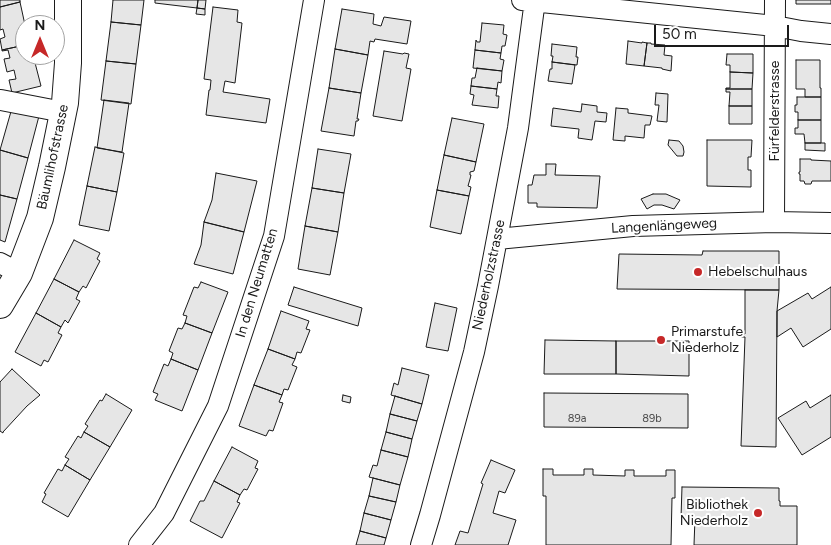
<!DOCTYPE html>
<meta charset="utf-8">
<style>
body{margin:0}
#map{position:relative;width:831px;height:545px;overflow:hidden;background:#fff;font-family:Figtree,sans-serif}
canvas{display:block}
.north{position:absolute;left:15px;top:15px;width:50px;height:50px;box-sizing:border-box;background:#fff;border:1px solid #a3a3a3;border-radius:50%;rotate:0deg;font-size:14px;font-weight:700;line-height:20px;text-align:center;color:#1a1a1a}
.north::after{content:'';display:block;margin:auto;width:18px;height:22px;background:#c62828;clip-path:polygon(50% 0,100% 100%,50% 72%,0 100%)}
.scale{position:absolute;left:654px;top:25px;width:135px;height:22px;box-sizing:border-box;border:2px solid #1a1a1a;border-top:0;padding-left:6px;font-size:15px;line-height:18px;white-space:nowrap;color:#1a1a1a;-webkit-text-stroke:4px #fff;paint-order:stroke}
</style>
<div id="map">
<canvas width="831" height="545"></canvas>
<div class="north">N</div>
<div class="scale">50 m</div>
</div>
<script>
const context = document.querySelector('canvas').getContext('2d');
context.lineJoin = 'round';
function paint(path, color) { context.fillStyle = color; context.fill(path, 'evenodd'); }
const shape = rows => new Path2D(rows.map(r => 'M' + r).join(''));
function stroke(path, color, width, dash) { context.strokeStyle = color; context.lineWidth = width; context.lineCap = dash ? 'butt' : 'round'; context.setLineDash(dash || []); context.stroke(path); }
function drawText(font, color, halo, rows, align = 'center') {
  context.font = font + ' Figtree,sans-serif'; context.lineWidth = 4; context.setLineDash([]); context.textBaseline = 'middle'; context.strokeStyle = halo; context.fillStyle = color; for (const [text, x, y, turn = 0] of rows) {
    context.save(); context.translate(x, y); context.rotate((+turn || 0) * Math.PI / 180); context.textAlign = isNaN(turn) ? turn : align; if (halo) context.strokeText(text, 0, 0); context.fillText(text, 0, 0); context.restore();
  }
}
const building = shape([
 [0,0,20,0,20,2,0,7,0,0],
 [113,0,144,0,141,25,111,22,113,0],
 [155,0,198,0,197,8,155,3,155,0],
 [198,0,206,0,205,9,197,8,198,0],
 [796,0,831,0,831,4,796,4,796,0],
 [20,2,25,25,25,45,2,50,0,39,5,37,3,29,0,30,0,7,20,2],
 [213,7,238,10,237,22,242,23,235,83,225,81,223,92,270,99,266,123,206,115,209,90,210,90,211,80,204,79,213,7],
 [197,8,205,9,205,15,196,14,197,8],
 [342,9,374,14,373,24,381,26,384,17,411,21,407,44,375,39,374,42,370,41,368,55,335,49,342,9],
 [111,22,141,25,136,64,106,61,111,22],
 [482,23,504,25,503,34,507,35,505,46,502,46,501,53,475,50,476,40,477,42,480,42,482,23],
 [628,41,642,43,642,42,647,43,644,66,626,64,628,41],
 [647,43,651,43,651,44,665,45,664,55,672,56,671,71,662,69,662,68,644,66,647,43],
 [552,44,577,47,576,57,578,57,577,65,552,62,553,56,551,56,552,44],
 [25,45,25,55,33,55,41,86,12,93,9,80,16,79,14,70,7,72,4,59,10,58,8,50,2,51,2,50,25,45],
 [335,49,368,55,361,93,329,88,335,49],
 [475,50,501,53,500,59,504,60,502,71,473,68,475,50],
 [384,51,403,54,404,53,409,54,406,68,411,69,402,121,373,116,384,51],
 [727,54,753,54,753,73,730,72,730,65,726,65,727,54],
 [796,60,820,60,820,88,821,88,821,97,805,97,805,89,796,89,796,60],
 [106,61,136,64,131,104,101,100,106,61],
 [552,62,575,65,572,84,548,81,550,69,552,69,552,62],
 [477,68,502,71,501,83,498,82,497,89,471,86,472,78,475,78,477,68],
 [730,72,753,73,752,89,726,89,726,88,730,88,730,72],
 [471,86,497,89,496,96,499,96,498,108,472,105,474,95,470,94,471,86],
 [329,88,361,93,357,119,359,119,358,121,356,121,354,136,321,131,329,88],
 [726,89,752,89,752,106,729,106,730,92,726,92,726,89],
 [656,93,668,94,667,122,657,121,659,105,655,105,656,93],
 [797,97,821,97,821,120,798,120,798,112,795,112,795,105,797,105,797,97],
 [104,100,129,103,122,152,97,148,104,100],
 [582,104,597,106,597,112,607,113,606,122,595,121,592,140,578,138,579,129,551,126,553,108,581,112,582,104],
 [729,106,752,106,752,124,729,124,729,106],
 [12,108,39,116,28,158,0,150,12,108],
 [616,108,628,109,628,113,652,116,650,125,645,125,644,138,625,136,625,141,613,140,616,108],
 [452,118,484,124,476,162,444,155,452,118],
 [798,120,821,120,821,143,805,143,804,134,795,134,795,128,798,128,798,120],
 [669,140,679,141,683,146,684,152,683,156,677,156,668,145,669,140],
 [707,140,752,140,751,157,748,157,748,170,751,170,751,187,707,186,707,140],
 [805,143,825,143,825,151,805,150,805,143],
 [95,147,124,153,117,192,87,186,95,147],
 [318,149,351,154,344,193,312,188,318,149],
 [0,150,28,158,17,199,0,195,0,150],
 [444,155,476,162,474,171,470,172,470,175,471,175,470,179,468,186,471,187,469,196,437,190,444,155],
 [800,159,811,159,811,160,831,161,831,181,812,181,811,184,805,184,804,181,800,181,800,174,799,174,799,172,800,172,800,159],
 [546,164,556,164,555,175,600,176,597,208,537,207,537,203,528,203,528,185,532,185,534,175,546,175,546,164],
 [216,173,257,181,244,232,204,222,212,200,216,173],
 [87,186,117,192,109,231,79,225,87,186],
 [312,188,344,193,338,232,305,226,312,188],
 [437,190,469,196,461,234,430,227,437,190],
 [653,194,666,194,680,200,674,209,662,205,654,205,647,209,641,199,653,194],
 [0,195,17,199,5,242,0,240,0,195],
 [204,222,244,232,233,274,194,264,201,245,204,222],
 [305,226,338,232,330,275,298,269,305,226],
 [74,240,100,253,97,259,100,261,86,288,83,286,79,292,54,279,74,240],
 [703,251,779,251,779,290,617,289,619,254,702,255,703,251],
 [54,279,79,292,76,299,80,301,68,323,65,320,61,327,36,313,54,279],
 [201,282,228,292,212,333,185,323,187,316,183,315,194,287,198,288,201,282],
 [294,287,362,308,358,326,288,305,294,287],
 [831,287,831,329,803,347,791,328,777,337,777,311,808,293,812,299,831,287],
 [745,290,779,290,777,311,776,447,741,446,745,337,739,337,739,333,745,334,745,290],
 [435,303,457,308,448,351,426,347,435,303],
 [281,311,309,321,306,329,310,330,301,353,297,352,295,359,268,349,281,311],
 [36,313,61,327,58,333,62,335,48,362,44,360,41,366,15,352,36,313],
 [185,323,212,333,198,370,171,359,173,353,169,351,178,328,182,329,185,323],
 [545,340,616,341,616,374,544,374,545,340],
 [616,341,689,341,689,376,616,374,616,341],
 [268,349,295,359,292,365,297,367,288,390,284,389,282,395,254,385,268,349],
 [171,359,198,370,182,411,155,400,158,394,153,392,164,364,168,366,171,359],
 [402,368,429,375,422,404,391,395,394,383,398,385,402,368],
 [12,369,40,395,27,406,3,432,3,433,0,431,0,382,12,369],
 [254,385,282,395,279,402,283,403,273,431,269,430,266,436,239,426,254,385],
 [544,393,688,394,688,428,544,427,544,393],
 [106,394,132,410,110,447,84,432,88,426,85,424,100,400,102,401,106,394],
 [343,395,351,397,350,403,342,401,343,395],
 [831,395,831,437,802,455,778,418,806,401,810,408,831,395],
 [395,396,422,404,417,421,390,414,395,396],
 [390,414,417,421,412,439,386,432,390,414],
 [84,432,110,447,90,480,65,465,69,459,65,457,78,436,81,438,84,432],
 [386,432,412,439,408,457,381,450,386,432],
 [232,447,258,461,255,468,258,469,247,490,244,489,240,495,214,481,232,447],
 [381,450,408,457,400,485,369,477,373,465,377,466,381,450],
 [491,460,515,470,505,493,499,491,493,513,516,520,508,545,455,545,460,531,468,533,483,484,481,483,491,460],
 [65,465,90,480,68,517,42,502,46,494,44,493,58,469,62,471,65,465],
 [543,469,553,469,553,475,584,475,584,469,593,469,593,475,625,476,625,470,634,470,634,476,666,476,666,470,675,470,675,498,672,498,671,545,546,545,546,496,543,496,543,469],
 [373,478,400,485,396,502,369,496,373,478],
 [214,481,240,495,237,502,240,503,222,538,190,521,200,501,204,501,214,481],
 [682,487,779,488,779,501,780,501,780,506,797,506,797,545,694,545,695,518,681,518,682,487],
 [369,496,396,502,391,520,364,513,369,496],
 [364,513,391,520,386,538,360,531,364,513],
 [360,531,386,538,384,545,356,545,360,531]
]);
const minor = shape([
 [522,0,775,26,801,31,831,34],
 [1,100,63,112],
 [774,222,775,0],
 [497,239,633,226,774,222,831,223],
 [0,263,19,273],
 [139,545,164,513,218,406,274,236,314,0],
 [421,545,430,515,474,352,488,286,518,128,535,0]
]);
const major = shape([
 [0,305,19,273,40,218,52,167,65,103,68,63,68,0]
]);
const markers = [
 [698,272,5,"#c62828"],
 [661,340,5,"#c62828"],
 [758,513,5,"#c62828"]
];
const numberNames = [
 ["89a",577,419],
 ["89b",652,419]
];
const streetNames = [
 ["Fürfelderstrasse",775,111,-90],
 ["Bäumlihofstrasse",53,157,-78],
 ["Langenlängeweg",664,226,-3],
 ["Niederholzstrasse",489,275,-78],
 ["In den Neumatten",257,283,-73]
];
const poiNames = [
 ["Hebelschulhaus",708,272],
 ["Primarstufe",671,332],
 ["Niederholz",671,348],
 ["Bibliothek",748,505,"right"],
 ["Niederholz",748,521,"right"]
];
paint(building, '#e6e6e6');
stroke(building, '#1a1a1a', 1);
stroke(minor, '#1a1a1a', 22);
stroke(major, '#1a1a1a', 28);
stroke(minor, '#fff', 20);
stroke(major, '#fff', 26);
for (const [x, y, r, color] of markers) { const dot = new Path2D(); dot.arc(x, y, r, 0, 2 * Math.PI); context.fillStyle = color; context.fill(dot); stroke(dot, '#fff', 2); }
drawText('11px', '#4d4d4d', null, numberNames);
drawText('14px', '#1a1a1a', '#fff', streetNames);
drawText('14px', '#1a1a1a', '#fff', poiNames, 'left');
</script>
